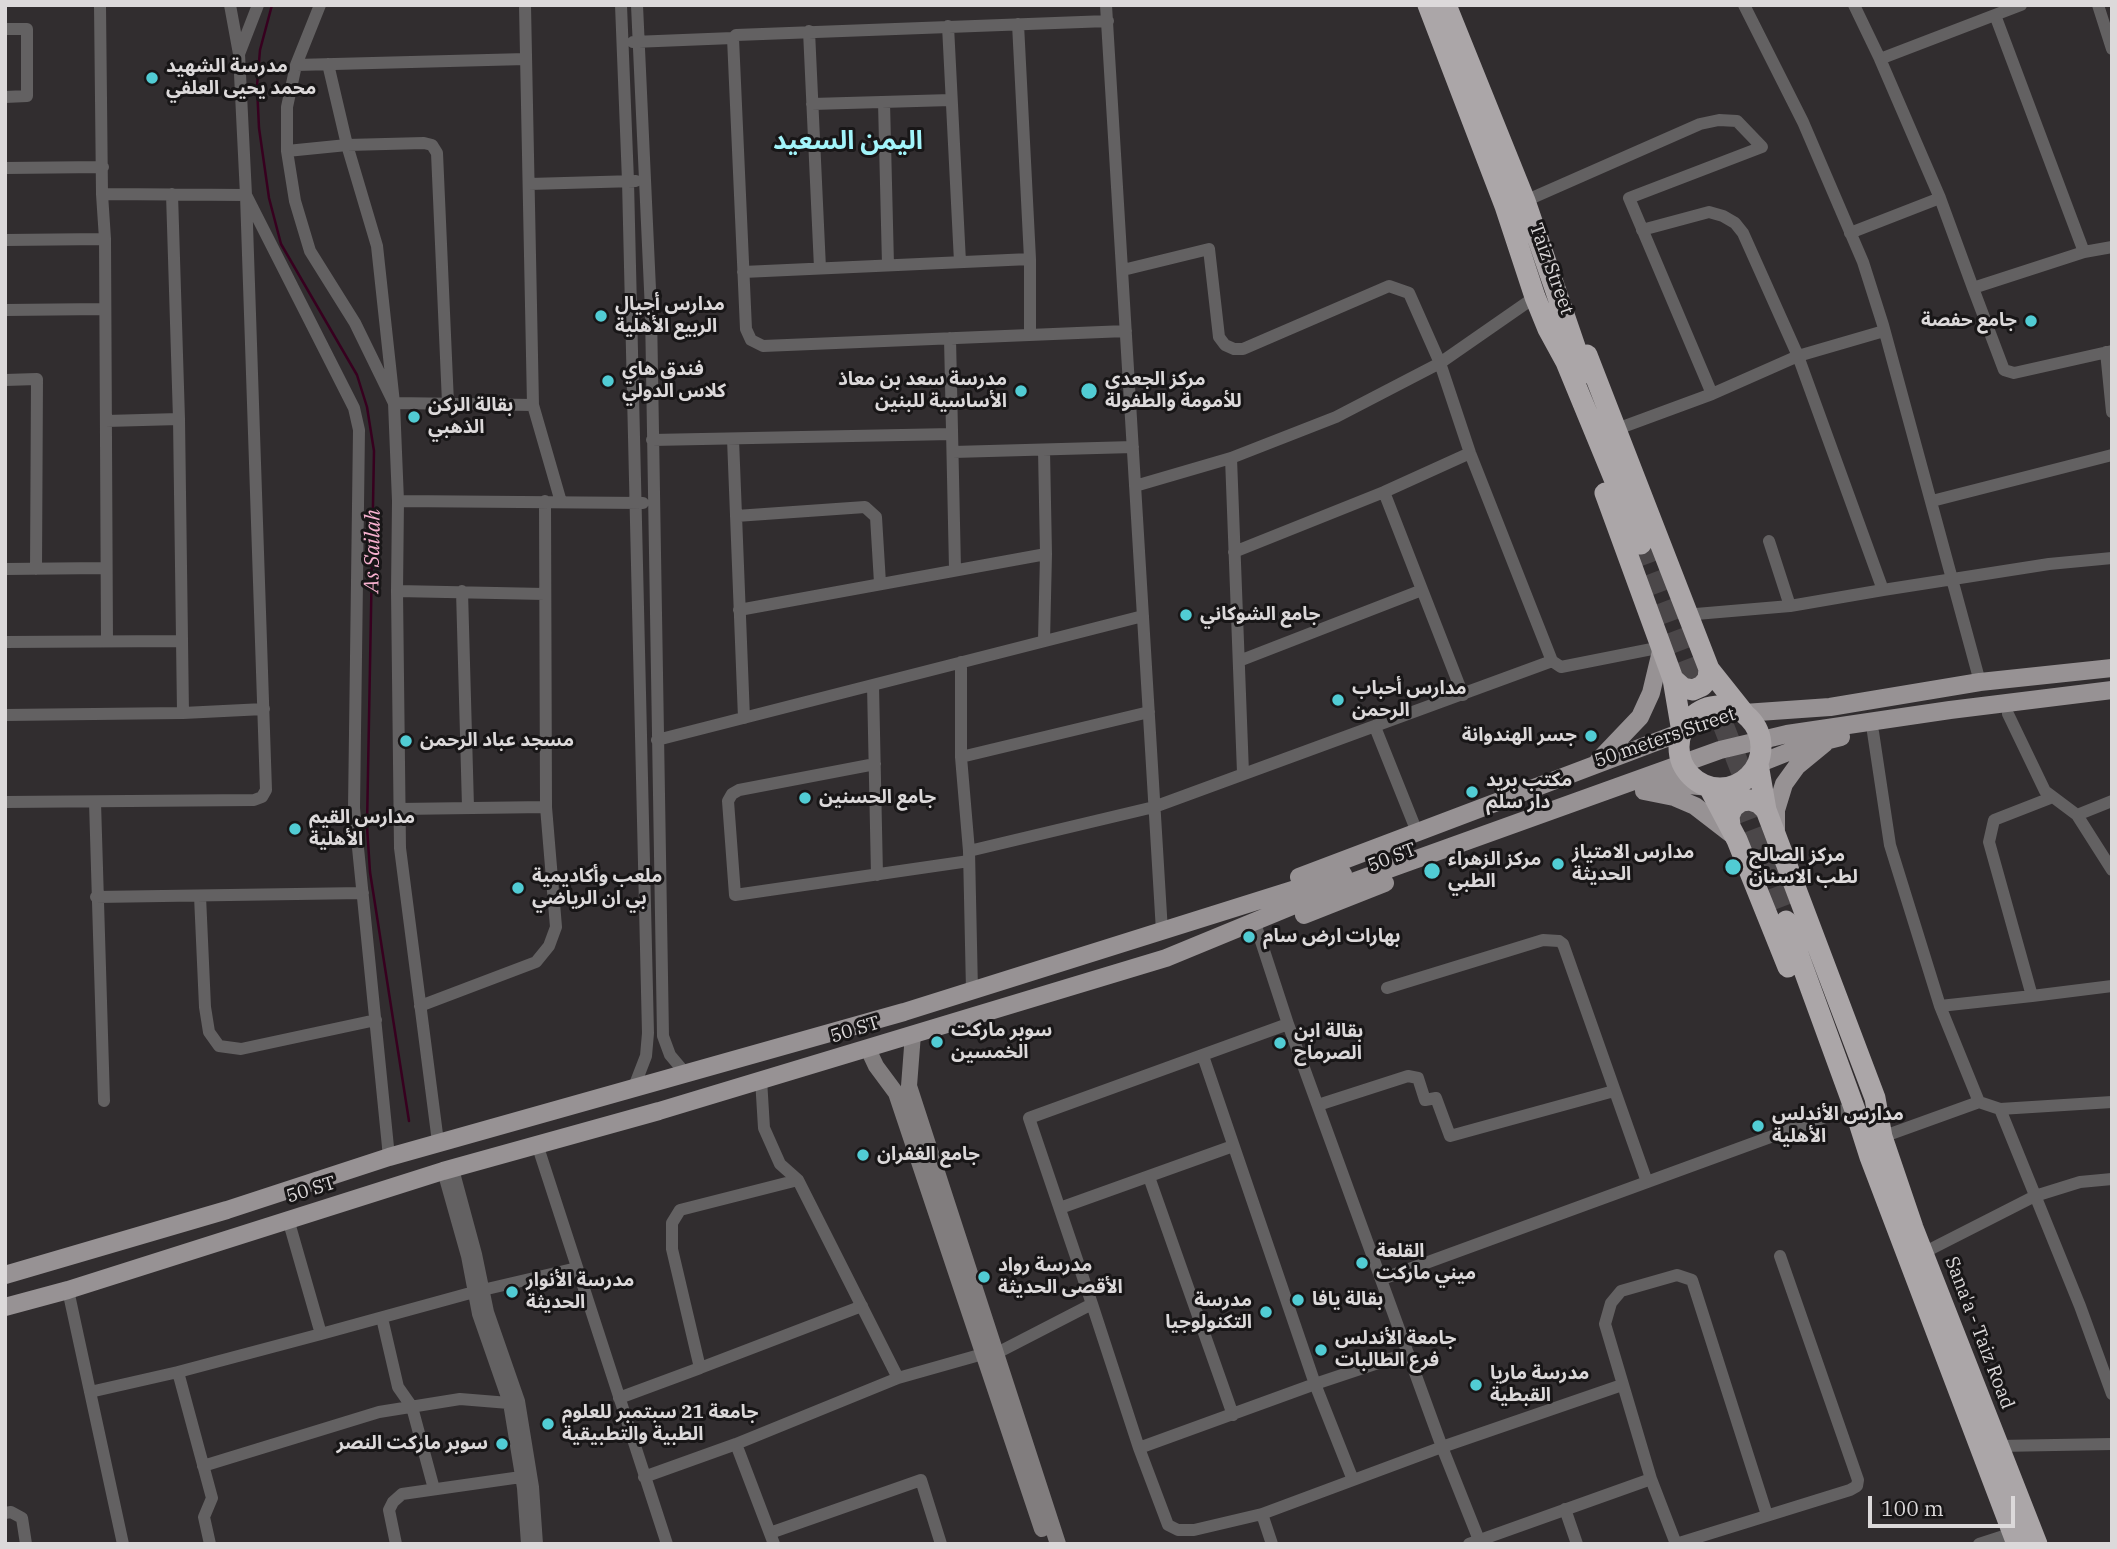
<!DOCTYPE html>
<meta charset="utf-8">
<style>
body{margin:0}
#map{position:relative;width:2117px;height:1549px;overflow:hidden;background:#312d2f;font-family:"IBM Plex Serif",serif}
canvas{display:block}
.frame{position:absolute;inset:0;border:7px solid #dcd9da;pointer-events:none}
.scale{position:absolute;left:1868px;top:1496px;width:147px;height:32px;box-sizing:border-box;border:4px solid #dcd9da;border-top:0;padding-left:9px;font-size:21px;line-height:24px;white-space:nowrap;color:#dcd9da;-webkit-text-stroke:5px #181617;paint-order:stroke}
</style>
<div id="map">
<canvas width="2117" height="1549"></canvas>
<div class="frame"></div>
<div class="scale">100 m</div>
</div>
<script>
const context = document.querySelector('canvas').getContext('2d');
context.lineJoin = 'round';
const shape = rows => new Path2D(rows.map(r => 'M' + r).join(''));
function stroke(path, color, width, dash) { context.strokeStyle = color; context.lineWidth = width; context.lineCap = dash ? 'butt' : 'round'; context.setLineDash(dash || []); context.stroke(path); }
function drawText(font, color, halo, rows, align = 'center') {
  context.font = font + ' "IBM Plex Serif","Noto Sans Arabic",serif'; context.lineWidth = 6; context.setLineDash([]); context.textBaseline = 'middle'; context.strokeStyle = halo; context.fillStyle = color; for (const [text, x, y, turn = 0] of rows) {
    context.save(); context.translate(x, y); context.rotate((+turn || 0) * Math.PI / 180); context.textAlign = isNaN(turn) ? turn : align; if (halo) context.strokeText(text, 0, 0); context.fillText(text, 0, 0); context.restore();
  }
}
const stream = shape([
 [272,5,260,50,257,86,259,128,269,198,281,244,357,375,367,407,374,451,367,826,370,872,409,1121]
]);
const highwayTunnel = shape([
 [1641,544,1696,689],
 [1701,668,1758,814],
 [1740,801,1786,921]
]);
const street = shape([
 [100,5,102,194,105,239,107,641],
 [230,5,239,54],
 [258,5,239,54,246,195,354,408,359,430,354,808,389,1157],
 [320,5,296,65,287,107,287,151,295,201,310,251,355,323,394,403,398,501,397,591,400,848,438,1142],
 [525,5,533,405,561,502],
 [621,5,628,181,648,1033,646,1056,634,1087],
 [637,5,651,311,663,1036,670,1055,686,1074],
 [1106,5,1162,931],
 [1744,5,1803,122,1863,262,1883,325,1980,682],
 [1854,5,1880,59,2021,5],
 [2098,5,2112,49],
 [1995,15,2084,252],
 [1108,21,736,35,733,38,746,329,751,340,763,346,1126,331],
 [1018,24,1030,259,1030,335],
 [948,26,960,262],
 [5,29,27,29,27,96,5,97],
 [809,31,820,268],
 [633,42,733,38],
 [1880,59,1940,198,1973,288,2084,252,2112,247],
 [328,64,347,145,377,246,394,403,533,405],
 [296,65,526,59],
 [884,102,888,265],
 [812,104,951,100],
 [287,151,347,145,424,143,432,145,437,153,448,403],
 [5,168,103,167],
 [529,184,636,181],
 [172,194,179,419,183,713],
 [1525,201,1700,124,1719,120,1737,121,1762,147,1629,198,1712,394],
 [1642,230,1709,212,1723,216,1735,223,1743,233,1798,356,1883,590,1790,606,1769,541],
 [1850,233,1940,198],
 [5,240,105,239],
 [1123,270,1209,249,1219,337,1225,345,1234,349,1243,349,1389,286,1409,293,1440,363,1470,453,1552,661,1561,667,1662,647],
 [743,272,1030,259],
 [1973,288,2004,370,2014,373,2112,351],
 [5,310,105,309],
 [950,338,955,569],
 [2106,352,2112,412],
 [5,380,37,379,36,569],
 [106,421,179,419],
 [1617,429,1712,394,1798,356,1884,331],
 [733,439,744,718],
 [652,440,952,434],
 [953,452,1133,447],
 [1231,458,1243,773],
 [1135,486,1231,458,1336,417,1440,363,1535,297],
 [1384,492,1463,695],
 [398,501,643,503],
 [1932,501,2112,455],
 [736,516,865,507,876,517,880,583],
 [1234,552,1384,492,1470,453],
 [5,569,105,568],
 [1883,590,2049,564,2112,558],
 [397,591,545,594],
 [462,591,468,807],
 [739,610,1046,554],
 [1689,617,1696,614,1790,606],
 [1044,641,1046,554,1044,450],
 [5,642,181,641],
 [1239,661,1422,590],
 [961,662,961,757,969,851,972,991],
 [873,685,877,875],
 [2008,714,2045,791,2077,815,2112,870],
 [5,715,183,713,264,709],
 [1375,727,1417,832],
 [1873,732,1890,845,1940,1006],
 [657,740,1143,616],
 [961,757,1149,712],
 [875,764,739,790,732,794,728,801,735,895,969,861],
 [2053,797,1994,820,1989,842,2032,996,2112,986],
 [5,802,254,800,262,797,266,790,246,195,102,194],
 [95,802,104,1101],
 [399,809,546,807],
 [2077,815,2112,801],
 [969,851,1154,807,1552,661],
 [200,896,205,1007,209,1032,219,1046,241,1049,376,1020],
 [96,897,363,893],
 [1255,923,1288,1024,1442,1447,1479,1540],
 [1387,988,1543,940,1559,941,1563,944,1647,1182],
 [420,1006,536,962,549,946,556,927,546,807,545,501],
 [1288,1024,1029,1118,1092,1304,1139,1448,1168,1525,1178,1530,1194,1530,1262,1514,1442,1447,1622,1385],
 [1203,1056,1315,1384,1353,1480],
 [761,1079,764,1128,780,1164,798,1180,898,1378],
 [1979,1102,1940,1006,2032,996],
 [1318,1105,1408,1076,1418,1078,1425,1100,1436,1098,1450,1136,1614,1091],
 [2000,1109,2080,1306,2112,1394],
 [1882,1137,1979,1102,2000,1109,2112,1102],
 [537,1144,667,1544],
 [453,1169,476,1254,488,1312,519,1401,533,1487,537,1544],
 [443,1171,467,1256,478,1314,509,1403,523,1488,527,1544],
 [1149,1177,1233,1415],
 [1060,1208,1233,1146],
 [1923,1253,2035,1196,2080,1182,2112,1179],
 [1382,1279,1844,1110],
 [68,1290,123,1544],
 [382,1318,398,1387,412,1407,434,1489],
 [321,1334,474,1292,577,1268],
 [997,1353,1092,1304],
 [700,1368,862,1306],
 [178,1372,321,1334,288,1219],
 [90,1392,178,1372,212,1498,204,1517,210,1544],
 [619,1398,700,1368,672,1249,672,1223,680,1210,798,1180],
 [736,1444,774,1544],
 [1998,1446,2112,1444],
 [1139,1448,1315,1384,1408,1353],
 [203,1466,379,1412,460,1399,509,1403],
 [644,1477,736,1444,898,1378,983,1354],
 [1565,1509,1577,1544],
 [5,1513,11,1512,22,1518,26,1544],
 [1262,1514,1272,1544],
 [1767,1515,1692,1280,1677,1275,1621,1291,1611,1303,1605,1324,1651,1479,1676,1544,1850,1490,1857,1486,1858,1480,1780,1256],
 [770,1533,921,1480,941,1544],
 [396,1544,389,1510,393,1502,402,1494,521,1477],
 [1469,1544,1651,1479],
 [1979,1544,2013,1533]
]);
const secondary = shape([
 [913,1034,909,1086,1058,1544],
 [868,1049,876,1066,896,1093,1042,1529]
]);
const primary = shape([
 [1744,713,1830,707,1980,682,2112,668],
 [1599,760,1640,717,1651,693,1662,647],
 [1758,764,1801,747,1841,737],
 [1644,786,1669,783,1709,787],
 [1644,791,1674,797,1695,806,1730,833],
 [1776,829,1776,810,1784,784,1797,766,1825,743],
 [1299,877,1682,732],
 [1304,915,1385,883],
 [5,1275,227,1210,389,1157,904,1012,1343,874],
 [5,1307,68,1290,443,1171,659,1111,1166,958,1336,888,1720,750,1787,734,1950,710,2112,690]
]);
const highway = shape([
 [1428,5,1505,206,1535,297,1548,329,1566,362,1641,544],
 [1446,5,1525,201,1584,373],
 [1587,355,1709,669,1744,713],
 [1605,493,1673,679,1682,732],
 [1673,679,1683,688,1693,690,1702,686,1708,679,1709,669],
 '1679 747a41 41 0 1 1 82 0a41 41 0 1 1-82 0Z',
 [1758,764,1766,810,1875,1098,1882,1137,1913,1228,2037,1544],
 [1709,787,1737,840,1788,967],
 [1730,826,1729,816,1733,807,1741,801,1750,800,1759,803,1766,810],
 [1786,921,1855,1110,1870,1157,2017,1544]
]);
const markers = [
 [152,78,7,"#51ccd4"],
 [601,316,7,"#51ccd4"],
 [2031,321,7,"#51ccd4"],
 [608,381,7,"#51ccd4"],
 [1021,391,7,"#51ccd4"],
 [1089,391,9,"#51ccd4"],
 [414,417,7,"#51ccd4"],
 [1186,615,7,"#51ccd4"],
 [1338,700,7,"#51ccd4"],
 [1591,736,7,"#51ccd4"],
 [406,741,7,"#51ccd4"],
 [1472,792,7,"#51ccd4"],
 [805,798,7,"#51ccd4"],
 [295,829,7,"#51ccd4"],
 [1558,864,7,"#51ccd4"],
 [1733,867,9,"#51ccd4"],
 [1432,871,9,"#51ccd4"],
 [518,888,7,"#51ccd4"],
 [1249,937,7,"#51ccd4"],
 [937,1042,7,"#51ccd4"],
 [1280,1043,7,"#51ccd4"],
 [1758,1126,7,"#51ccd4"],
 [863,1155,7,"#51ccd4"],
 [1362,1263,7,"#51ccd4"],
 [984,1277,7,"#51ccd4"],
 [512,1292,7,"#51ccd4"],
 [1298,1300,7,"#51ccd4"],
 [1266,1312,7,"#51ccd4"],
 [1321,1350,7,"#51ccd4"],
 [1476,1385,7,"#51ccd4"],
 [548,1424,7,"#51ccd4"],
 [502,1444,7,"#51ccd4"]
];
const poiNames = [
 ["مدرسة الشهيد",166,67],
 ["محمد يحيى العلفي",166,89],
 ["مدارس أجيال",615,305],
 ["الربيع الأهلية",615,327],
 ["جامع حفصة",2017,321,"right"],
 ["فندق هاي",622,370],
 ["كلاس الدولي",622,392],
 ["مدرسة سعد بن معاذ",1007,380,"right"],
 ["الأساسية للبنين",1007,402,"right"],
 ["مركز الجعدي",1105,380],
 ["للأمومة والطفولة",1105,402],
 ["بقالة الركن",428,406],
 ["الذهبي",428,428],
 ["جامع الشوكاني",1200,615],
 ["مدارس أحباب",1352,689],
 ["الرحمن",1352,711],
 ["جسر الهندوانة",1577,736,"right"],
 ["مسجد عباد الرحمن",420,741],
 ["مكتب بريد",1486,781],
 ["دار سلم",1486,803],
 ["جامع الحسنين",819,798],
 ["مدارس القيم",309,818],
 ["الأهلية",309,840],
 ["مدارس الامتياز",1572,853],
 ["الحديثة",1572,875],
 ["مركز الصالح",1749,856],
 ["لطب الاسنان",1749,878],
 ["مركز الزهراء",1448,860],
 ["الطبي",1448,882],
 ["ملعب وأكاديمية",532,877],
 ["بي ان الرياضي",532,899],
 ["بهارات ارض سام",1263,937],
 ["سوبر ماركت",951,1031],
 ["الخمسين",951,1053],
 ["بقالة ابن",1294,1032],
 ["الصرماح",1294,1054],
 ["مدارس الأندلس",1772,1115],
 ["الأهلية",1772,1137],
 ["جامع الغفران",877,1155],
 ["القلعة",1376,1252],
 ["ميني ماركت",1376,1274],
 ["مدرسة رواد",998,1266],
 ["الأقصى الحديثة",998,1288],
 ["مدرسة الأنوار",526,1281],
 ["الحديثة",526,1303],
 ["بقالة يافا",1312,1300],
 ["مدرسة",1252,1301,"right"],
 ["التكنولوجيا",1252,1323,"right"],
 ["جامعة الأندلس",1335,1339],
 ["فرع الطالبات",1335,1361],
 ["مدرسة ماريا",1490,1374],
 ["القبطية",1490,1396],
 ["جامعة 21 سبتمبر للعلوم",562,1413],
 ["الطبية والتطبيقية",562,1435],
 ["سوبر ماركت النصر",488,1444,"right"]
];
const streetNames = [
 ["Taiz Street",1551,269,70],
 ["50 meters Street",1665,738,-19],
 ["50 ST",1392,858,-21],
 ["50 ST",855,1030,-17],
 ["50 ST",311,1190,-17],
 ["Sana'a - Taiz Road",1979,1333,69]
];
const waterNames = [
 ["As Sailah",373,551,-89]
];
const districtNames = [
 ["اليمن السعيد",848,141]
];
stroke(stream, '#37001f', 2.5);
stroke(highwayTunnel, '#4b4749', 21, [21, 10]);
stroke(street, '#636162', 12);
stroke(secondary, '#817d7e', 16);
stroke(primary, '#979294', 18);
stroke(highway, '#aba6a8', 21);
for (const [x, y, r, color] of markers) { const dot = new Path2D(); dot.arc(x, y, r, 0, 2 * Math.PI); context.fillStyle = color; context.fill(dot); stroke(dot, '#181617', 2.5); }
drawText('bold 19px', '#dcd9da', '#181617', poiNames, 'left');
drawText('19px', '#dcd9da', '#181617', streetNames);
drawText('italic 21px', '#f7b1cf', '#181617', waterNames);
drawText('bold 26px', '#a2f4fa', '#181617', districtNames);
</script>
